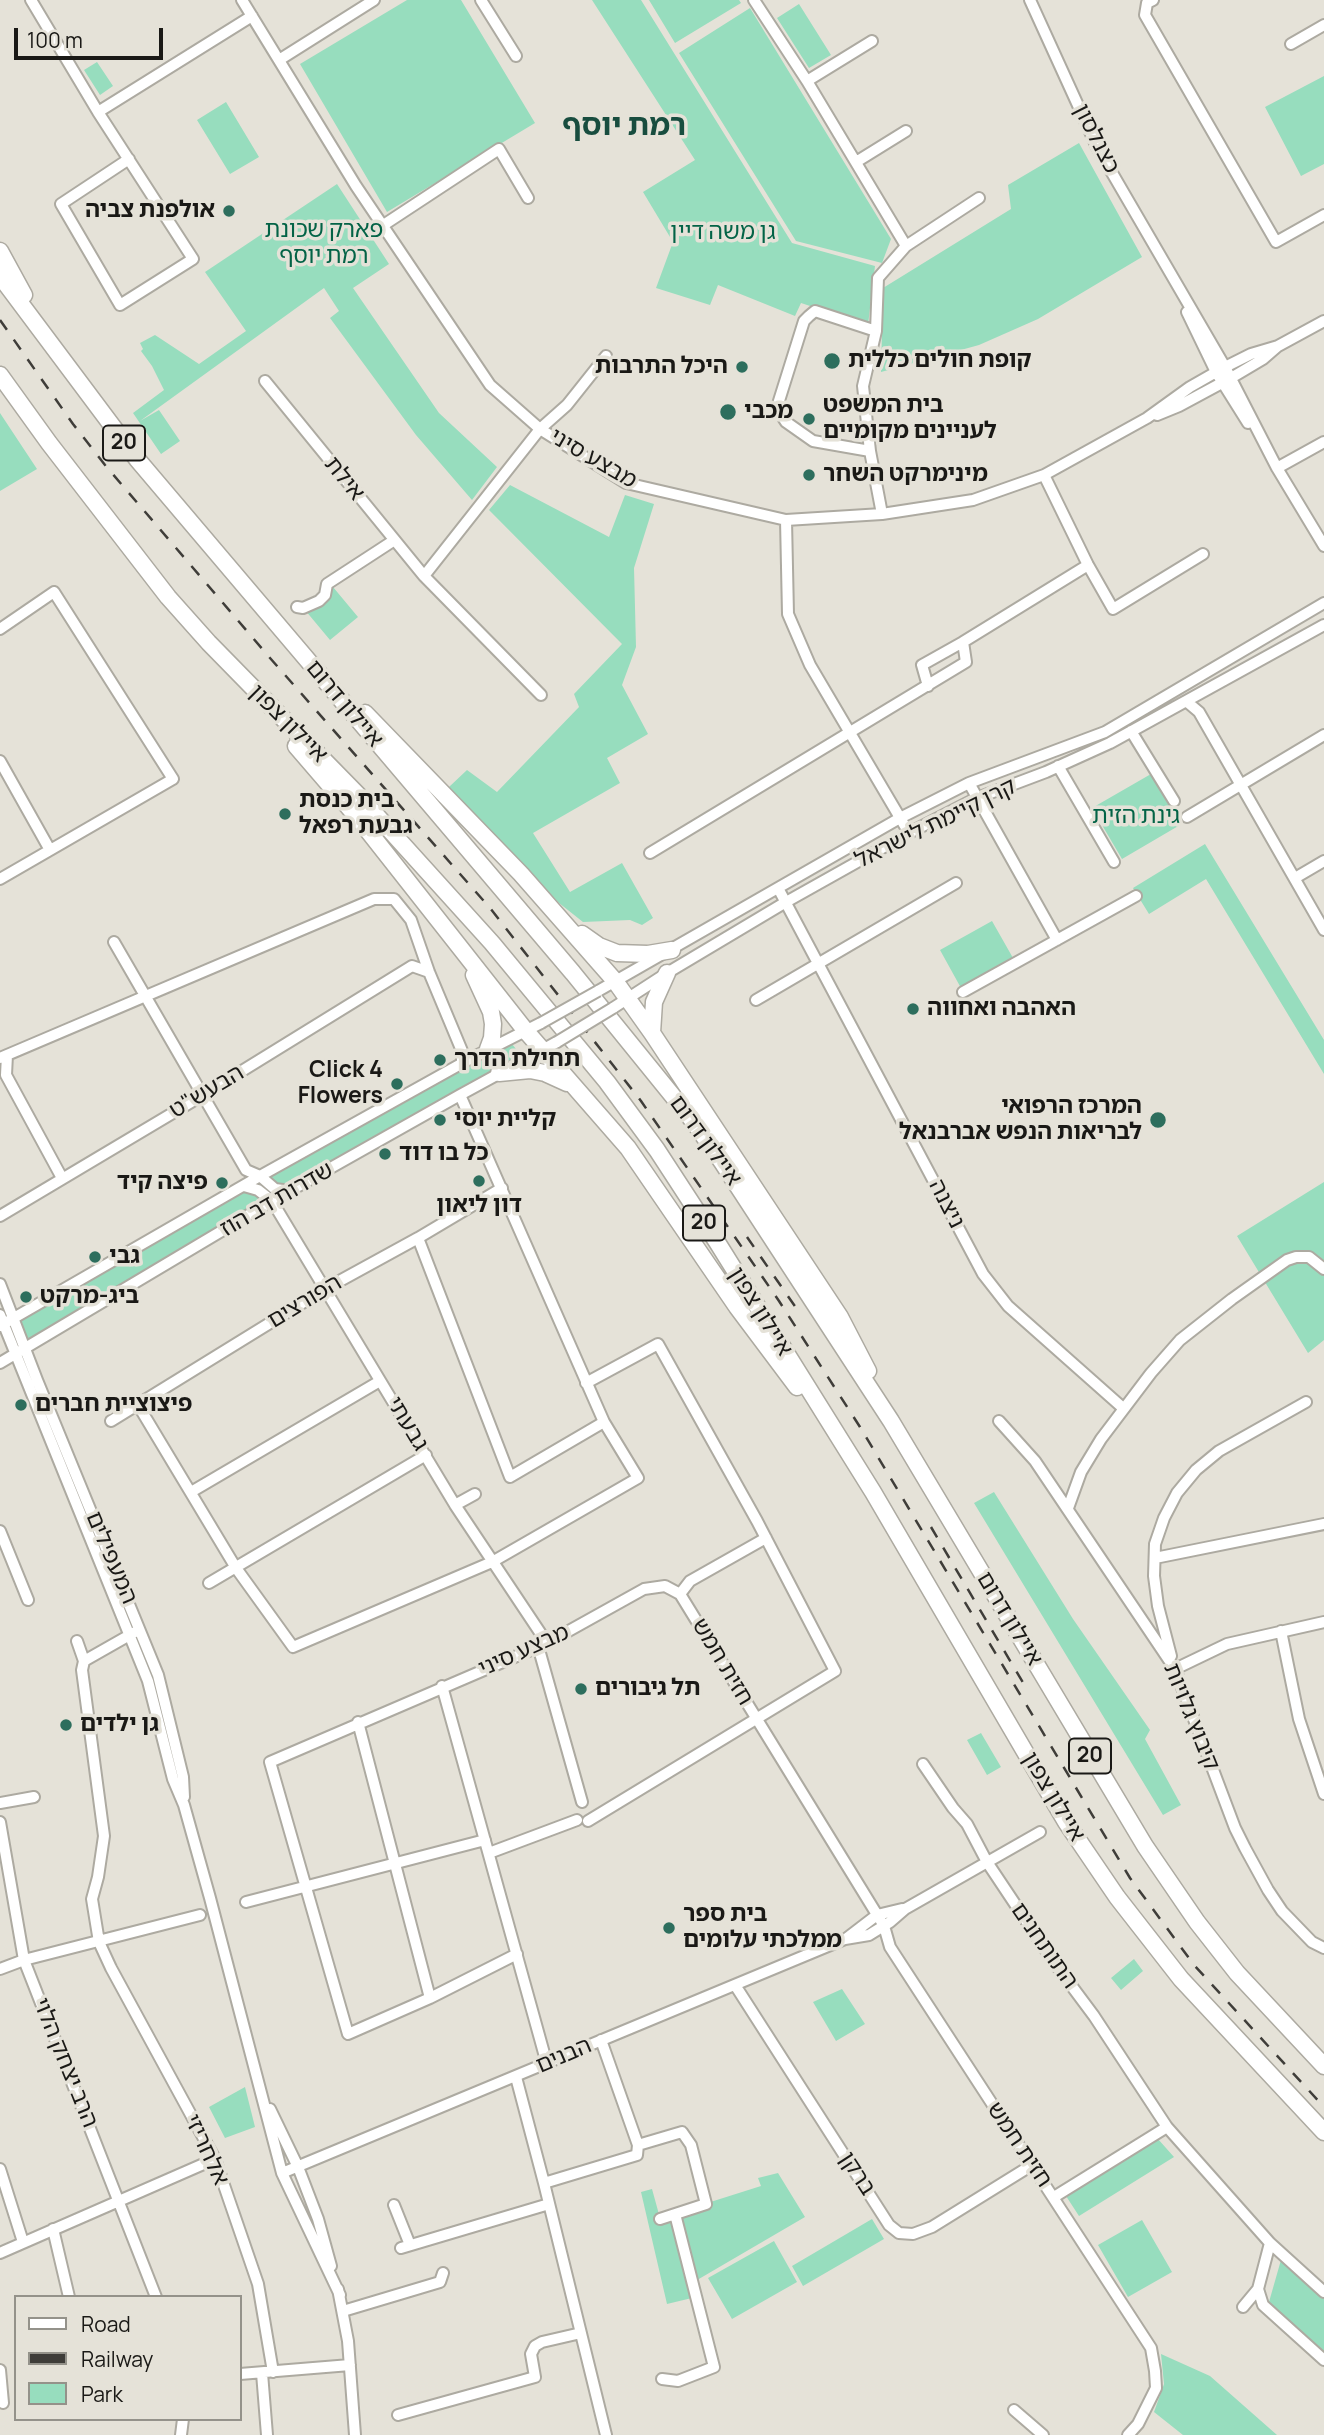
<!DOCTYPE html>
<meta charset="utf-8">
<style>
body{margin:0}
#map{position:relative;width:1324px;height:2435px;overflow:hidden;background:#e5e2d8;font-family:Manrope,sans-serif}
canvas{display:block}
.legend{position:absolute;left:14px;top:2295px;width:228px;height:126px;box-sizing:border-box;background:#e5e2d8;border:2px solid #94928a;margin:0;padding:9px 12px;list-style:none;font-size:21px;color:#1a1916}
.legend li{display:flex;align-items:center;gap:14px;height:35px}
.legend b{width:35px;border:2px solid #94928a}
.scale{position:absolute;left:14px;top:28px;width:149px;height:32px;box-sizing:border-box;border:4px solid #1a1916;border-top:0;padding-left:9px;font-size:21px;line-height:24px;white-space:nowrap;color:#1a1916;-webkit-text-stroke:5px #e5e2d8;paint-order:stroke}
</style>
<div id="map">
<canvas width="1324" height="2435"></canvas>
<ul class="legend">
<li><b style="height:9px;background:#fff"></b>Road</li>
<li><b style="height:9px;background:#3f3d39"></b>Railway</li>
<li><b style="height:19px;background:#97ddbe"></b>Park</li>
</ul>
<div class="scale">100 m</div>
</div>
<script>
const context = document.querySelector('canvas').getContext('2d');
context.lineJoin = 'round';
function paint(path, color) { context.fillStyle = color; context.fill(path, 'evenodd'); }
const shape = rows => new Path2D(rows.map(r => 'M' + r).join(''));
function stroke(path, color, width, dash) { context.strokeStyle = color; context.lineWidth = width; context.lineCap = dash ? 'butt' : 'round'; context.setLineDash(dash || []); context.stroke(path); }
function drawText(font, color, halo, rows, align = 'center') {
  context.font = font + ' Manrope,"Noto Sans Hebrew",sans-serif'; context.lineWidth = 7; context.setLineDash([]); context.textBaseline = 'middle'; context.strokeStyle = halo; context.fillStyle = color; for (const [text, x, y, turn = 0] of rows) {
    context.save(); context.translate(x, y); context.rotate((+turn || 0) * Math.PI / 180); context.textAlign = isNaN(turn) ? turn : align; if (halo) context.strokeText(text, 0, 0); context.fillText(text, 0, 0); context.restore();
  }
}
const green = shape([
 [407,0,461,0,535,123,387,212,300,64],
 [592,0,641,0,792,243,875,266,868,325,801,303,795,316,718,285,710,305,656,288,673,242,643,192,695,160],
 [649,0,739,0,741,3,675,43],
 [799,4,831,55,809,68,777,18],
 [750,8,891,239,882,263,796,241,679,53],
 [97,62,113,86,100,95,84,70],
 [1324,76,1324,164,1301,176,1265,107],
 [226,102,259,157,230,174,197,120],
 [1079,143,1142,257,1038,319,979,345,881,372,883,288,1011,209,1008,185],
 [337,184,389,264,353,288,439,413,497,467,472,500,416,435,330,318,339,311,324,288,140,421,159,410,180,441,161,454,133,413,164,390,152,366,141,351,143,349,140,343,155,335,199,364,246,331,205,272],
 [0,413,37,469,0,491],
 [510,485,609,537,625,495,654,504,634,568,636,647,622,685,648,734,607,758,620,783,533,833,570,892,622,863,653,918,642,925,630,920,583,922,559,903,449,787,467,770,497,792,579,707,574,694,622,644,489,510],
 [333,587,358,617,330,640,305,610,317,608,329,598],
 [1151,774,1180,825,1122,859,1092,808],
 [1205,844,1324,1040,1324,1074,1206,879,1149,914,1133,888],
 [992,921,1013,958,961,988,940,950],
 [508,1039,524,1059,291,1191,260,1176],
 [1324,1182,1324,1340,1308,1353,1237,1236],
 [244,1186,272,1201,25,1349,14,1318],
 [994,1492,1073,1619,1150,1730,1145,1739,1181,1805,1163,1815,974,1503],
 [981,1733,1001,1767,987,1775,967,1740],
 [1134,1959,1143,1971,1121,1990,1111,1978],
 [842,1989,865,2024,836,2041,813,2002],
 [245,2087,255,2127,225,2138,209,2107],
 [1158,2139,1174,2157,1079,2216,1066,2196],
 [778,2173,805,2217,692,2283,696,2297,667,2304,641,2192,652,2189,660,2218,761,2186,758,2178],
 [872,2219,884,2239,803,2286,792,2266],
 [1142,2220,1172,2272,1128,2297,1098,2245],
 [774,2241,797,2282,732,2319,708,2278],
 [1281,2260,1324,2299,1324,2360,1267,2309],
 [1161,2354,1210,2376,1277,2435,1183,2435,1154,2412,1164,2384]
]);
const minor = shape([
 [31,0,98,112,193,259,120,305,61,204,129,159],
 [242,0,356,186,490,385,540,429,626,483,786,520,882,514,973,500,1044,475,1147,418,1190,387,1225,367,1251,354,1278,346],
 [481,0,516,56],
 [754,0,807,81,906,246],
 [1030,0,1097,147,1225,367,1277,468,1324,546],
 [1153,0,1147,3,1145,15,1276,242,1324,215],
 [1291,44,1324,25],
 [279,60,374,0],
 [807,81,872,41],
 [98,112,252,16],
 [856,162,906,131],
 [382,226,499,149,528,198],
 [1187,312,1216,372,1248,423],
 [265,381,424,576,541,695],
 [1157,415,1179,406,1231,378,1263,359,1278,346,1324,321],
 [870,451,813,441,786,422,778,410,778,404,804,321,809,316,815,311,876,331],
 [1277,468,1324,442],
 [1044,475,1088,565,1113,609,1203,554],
 [882,514,870,451,863,386,876,331,878,278,906,246,979,198],
 [786,520,788,614,810,665,909,833],
 [424,576,540,429,567,405,606,356],
 [297,607,303,608,319,601,325,595,327,584,393,541],
 [0,629,54,592,173,779,0,879],
 [928,686,922,665,963,642],
 [1186,701,1199,712,1324,930],
 [1131,731,1174,801],
 [0,761,50,850],
 [1058,766,1114,862],
 [969,783,1057,940],
 [1187,817,1324,735],
 [650,853,966,662,963,642,1088,565],
 [1295,878,1324,861],
 [778,888,983,1274,1008,1306,1123,1408],
 [114,942,246,1170,260,1176,275,1189,291,1191],
 [598,991,900,818,969,783,1105,732,1324,603],
 [963,992,1136,896],
 [756,1000,956,883],
 [613,1008,667,973,786,902,909,833,977,798,1046,772,1110,743,1324,625],
 [7,1055,6,1075,62,1178],
 [0,1058,374,899,394,899,411,920,429,972,462,1051,462,1063],
 [244,1186,258,1190,272,1201,455,1505,547,1643],
 [0,1216,203,1095,412,966,429,972],
 [418,1238,510,1477,604,1422],
 [0,1284,37,1380,158,1675,183,1777,184,1797],
 [0,1315,148,1681,173,1779,184,1805,210,1898,282,2173,340,2295],
 [0,1326,260,1176,468,1060,541,1023],
 [0,1363,272,1201,460,1095,557,1042],
 [586,1383,658,1344,757,1521,835,1671,588,1821],
 [138,1405,236,1568,293,1647,492,1562,638,1478,604,1422,460,1095],
 [111,1421,325,1289,418,1238,502,1188],
 [999,1421,1035,1461,1175,1669,1235,1828,1245,1848,1268,1890,1282,1911,1312,1942,1324,1948],
 [191,1492,380,1381],
 [455,1505,475,1494],
 [1068,1508,1081,1472,1101,1439,1151,1373,1180,1340,1232,1299,1287,1260,1296,1257,1309,1257,1324,1269],
 [0,1531,28,1600],
 [1155,1558,1324,1524],
 [209,1583,426,1455],
 [680,1594,884,1926,890,1947,1151,2348,1155,2371,1156,2388,1138,2424,1128,2435],
 [680,1594,690,1581,766,1538],
 [1281,1631,1299,1719,1324,1794],
 [77,1641,84,1661,82,1670,104,1836,98,1877,92,1899,99,1942,111,1968,215,2159,258,2284,273,2372],
 [538,1646,582,1802],
 [1171,1656,1158,1606,1154,1576,1155,1544,1164,1518,1177,1493,1196,1470,1219,1451,1306,1402],
 [84,1661,135,1632],
 [1175,1669,1227,1644,1324,1622],
 [442,1686,547,2064],
 [358,1722,430,1998],
 [923,1764,953,1808,967,1824,987,1862,1053,1961,1094,2016,1167,2127,1270,2243,1324,2292],
 [0,1803,34,1797],
 [0,1822,24,1960,156,2297],
 [489,1853,577,1820],
 [246,1902,485,1840],
 [847,1938,877,1915,902,1909],
 [517,1954,430,1998,348,2034,270,1762,547,1643,644,1589,665,1586,680,1594],
 [0,1969,24,1960,200,1915],
 [735,1985,889,2225,899,2233,913,2234,932,2227,1032,2165],
 [516,2077,544,2183,606,2435],
 [270,2109,298,2167,318,2219,331,2266],
 [638,2145,682,2132,691,2145,706,2204,660,2219],
 [0,2169,23,2242],
 [282,2173,845,1939,869,1935,890,1922,905,1909,1040,1832],
 [544,2183,637,2155,638,2145,601,2040],
 [1054,2197,1167,2127],
 [394,2205,410,2245],
 [53,2229,69,2297],
 [401,2248,549,2204],
 [0,2253,215,2159],
 [338,2289,348,2341,355,2435],
 [1258,2289,1263,2305,1324,2360],
 [1243,2307,1258,2289,1270,2243],
 [343,2311,440,2282,443,2273],
 [0,2370,3,2403],
 [262,2373,267,2435],
 [240,2374,350,2365],
 [662,2379,678,2381,714,2367,675,2214],
 [1014,2410,1043,2435],
 [398,2415,535,2377,531,2354,535,2346,542,2342,581,2333],
 [181,2435,183,2419]
]);
const highway = shape([
 [0,251,24,295],
 [0,276,137,459,573,973,693,1121,722,1162,891,1421,1145,1846,1197,1922,1237,1973,1324,2066],
 [0,375,49,443,168,597,209,643,359,796,492,943,607,1082,657,1150,717,1242,873,1492,1066,1822,1117,1897,1181,1979,1324,2132],
 [365,713,521,874,615,981,652,1033,840,1317,868,1371],
 [296,746,358,818,525,1030,628,1148,737,1307,797,1387],
 [582,934,599,946,617,953,648,954,672,950],
 [474,975,491,1012,493,1024,492,1038,488,1049],
 [652,1033,654,1002,667,973],
 [499,1073,530,1070,545,1073,567,1083]
]);
const rail = shape([
 [0,320,73,424,105,465,270,658,490,908,641,1101,779,1301,860,1427,1130,1878,1194,1965,1324,2107],
 [747,1237,801,1315],
 [931,1527,1025,1686]
]);
const minorBridge = shape([
 [541,1023,598,991],
 [557,1042,613,1008]
]);
const markers = [
 [229,211,7,"#2d6e5d"],
 [832,361,9,"#2d6e5d"],
 [742,367,7,"#2d6e5d"],
 [728,412,9,"#2d6e5d"],
 [809,419,7,"#2d6e5d"],
 [809,475,7,"#2d6e5d"],
 [285,814,7,"#2d6e5d"],
 [913,1009,7,"#2d6e5d"],
 [440,1060,7,"#2d6e5d"],
 [397,1084,7,"#2d6e5d"],
 [440,1120,7,"#2d6e5d"],
 [1158,1120,9,"#2d6e5d"],
 [385,1154,7,"#2d6e5d"],
 [479,1181,7,"#2d6e5d"],
 [222,1183,7,"#2d6e5d"],
 [95,1257,7,"#2d6e5d"],
 [26,1297,7,"#2d6e5d"],
 [21,1405,7,"#2d6e5d"],
 [581,1689,7,"#2d6e5d"],
 [66,1725,7,"#2d6e5d"],
 [669,1928,7,"#2d6e5d"]
];
const shields = [
 [124,443,42],
 [704,1223,42],
 [1090,1756,42]
];
const shieldNames = [
 ["20",124,443],
 ["20",704,1223],
 ["20",1090,1756]
];
const streetNames = [
 ["כצנלסון",1096,139,63],
 ["מבצע סיני",593,459,30],
 ["אילת",344,479,51],
 ["איילון דרום",344,704,50],
 ["איילון צפון",288,724,45],
 ["קרן קיימת לישראל",936,824,-26],
 ["הבעש\"ט",207,1092,-31],
 ["איילון דרום",705,1141,54],
 ["שדרות דב הוז",277,1200,-30],
 ["ניצנה",946,1204,63],
 ["הפורצים",305,1302,-31],
 ["איילון צפון",760,1312,58],
 ["גבעתי",407,1424,59],
 ["המעפילים",111,1558,67],
 ["איילון דרום",1009,1619,59],
 ["מבצע סיני",524,1651,-24],
 ["חזית חמש",722,1662,59],
 ["קיבוץ גלויות",1191,1717,68],
 ["איילון צפון",1053,1797,59],
 ["התותחנים",1044,1946,55],
 ["הבנים",564,2056,-23],
 ["הרב יצחק הלוי",65,2063,68],
 ["חזית חמש",1019,2145,56],
 ["אלחריזי",206,2150,65],
 ["ברקן",857,2174,57]
];
const poiNames = [
 ["אולפנת צביה",215,211,"right"],
 ["קופת חולים כללית",848,361],
 ["היכל התרבות",728,367,"right"],
 ["בית המשפט",823,406],
 ["לעניינים מקומיים",823,432],
 ["מכבי",744,412],
 ["מינימרקט השחר",823,475],
 ["בית כנסת",299,801],
 ["גבעת רפאל",299,827],
 ["האהבה ואחווה",927,1009],
 ["תחילת הדרך",454,1060],
 ["Click 4",383,1071,"right"],
 ["Flowers",383,1097,"right"],
 ["המרכז הרפואי",1142,1107,"right"],
 ["לבריאות הנפש אברבנאל",1142,1133,"right"],
 ["קליית יוסי",454,1120],
 ["כל בו דוד",399,1154],
 ["פיצה קיד",208,1183,"right"],
 ["דון ליאון",479,1206,"center"],
 ["גבי",109,1257],
 ["ביג-מרקט",40,1297],
 ["פיצוציית חברים",35,1405],
 ["תל גיבורים",595,1689],
 ["גן ילדים",80,1725],
 ["בית ספר",683,1915],
 ["ממלכתי עלומים",683,1941]
];
const parkNames = [
 ["פארק שכונת",324,231],
 ["רמת יוסף",324,257],
 ["גן משה דיין",723,233],
 ["גינת הזית",1136,817]
];
const districtNames = [
 ["רמת יוסף",624,127]
];
paint(green, '#97ddbe');
stroke(minor, '#adaaa1', 14);
stroke(highway, '#adaaa1', 19);
stroke(minor, '#fff', 10);
stroke(highway, '#fff', 16);
stroke(rail, '#3f3d39', 2.5, [12, 12]);
stroke(minorBridge, '#adaaa1', 14, []);
stroke(minorBridge, '#fff', 10);
for (const [x, y, r, color] of markers) { const dot = new Path2D(); dot.arc(x, y, r, 0, 2 * Math.PI); context.fillStyle = color; context.fill(dot); stroke(dot, '#e5e2d8', 2.5); }
for (const [x, y, w] of shields) { const box = new Path2D(); box.roundRect(x - w / 2, y - 17.5, w, 35, 5); context.fillStyle = '#e5e2d8'; context.fill(box); stroke(box, '#1a1916', 2); }
drawText('bold 21px', '#1a1916', null, shieldNames);
drawText('23px', '#1a1916', '#e5e2d8', streetNames);
drawText('bold 23px', '#1a1916', '#e5e2d8', poiNames, 'left');
drawText('23px', '#036346', '#e5e2d8', parkNames);
drawText('bold 30px', '#184d3f', '#e5e2d8', districtNames);
</script>
